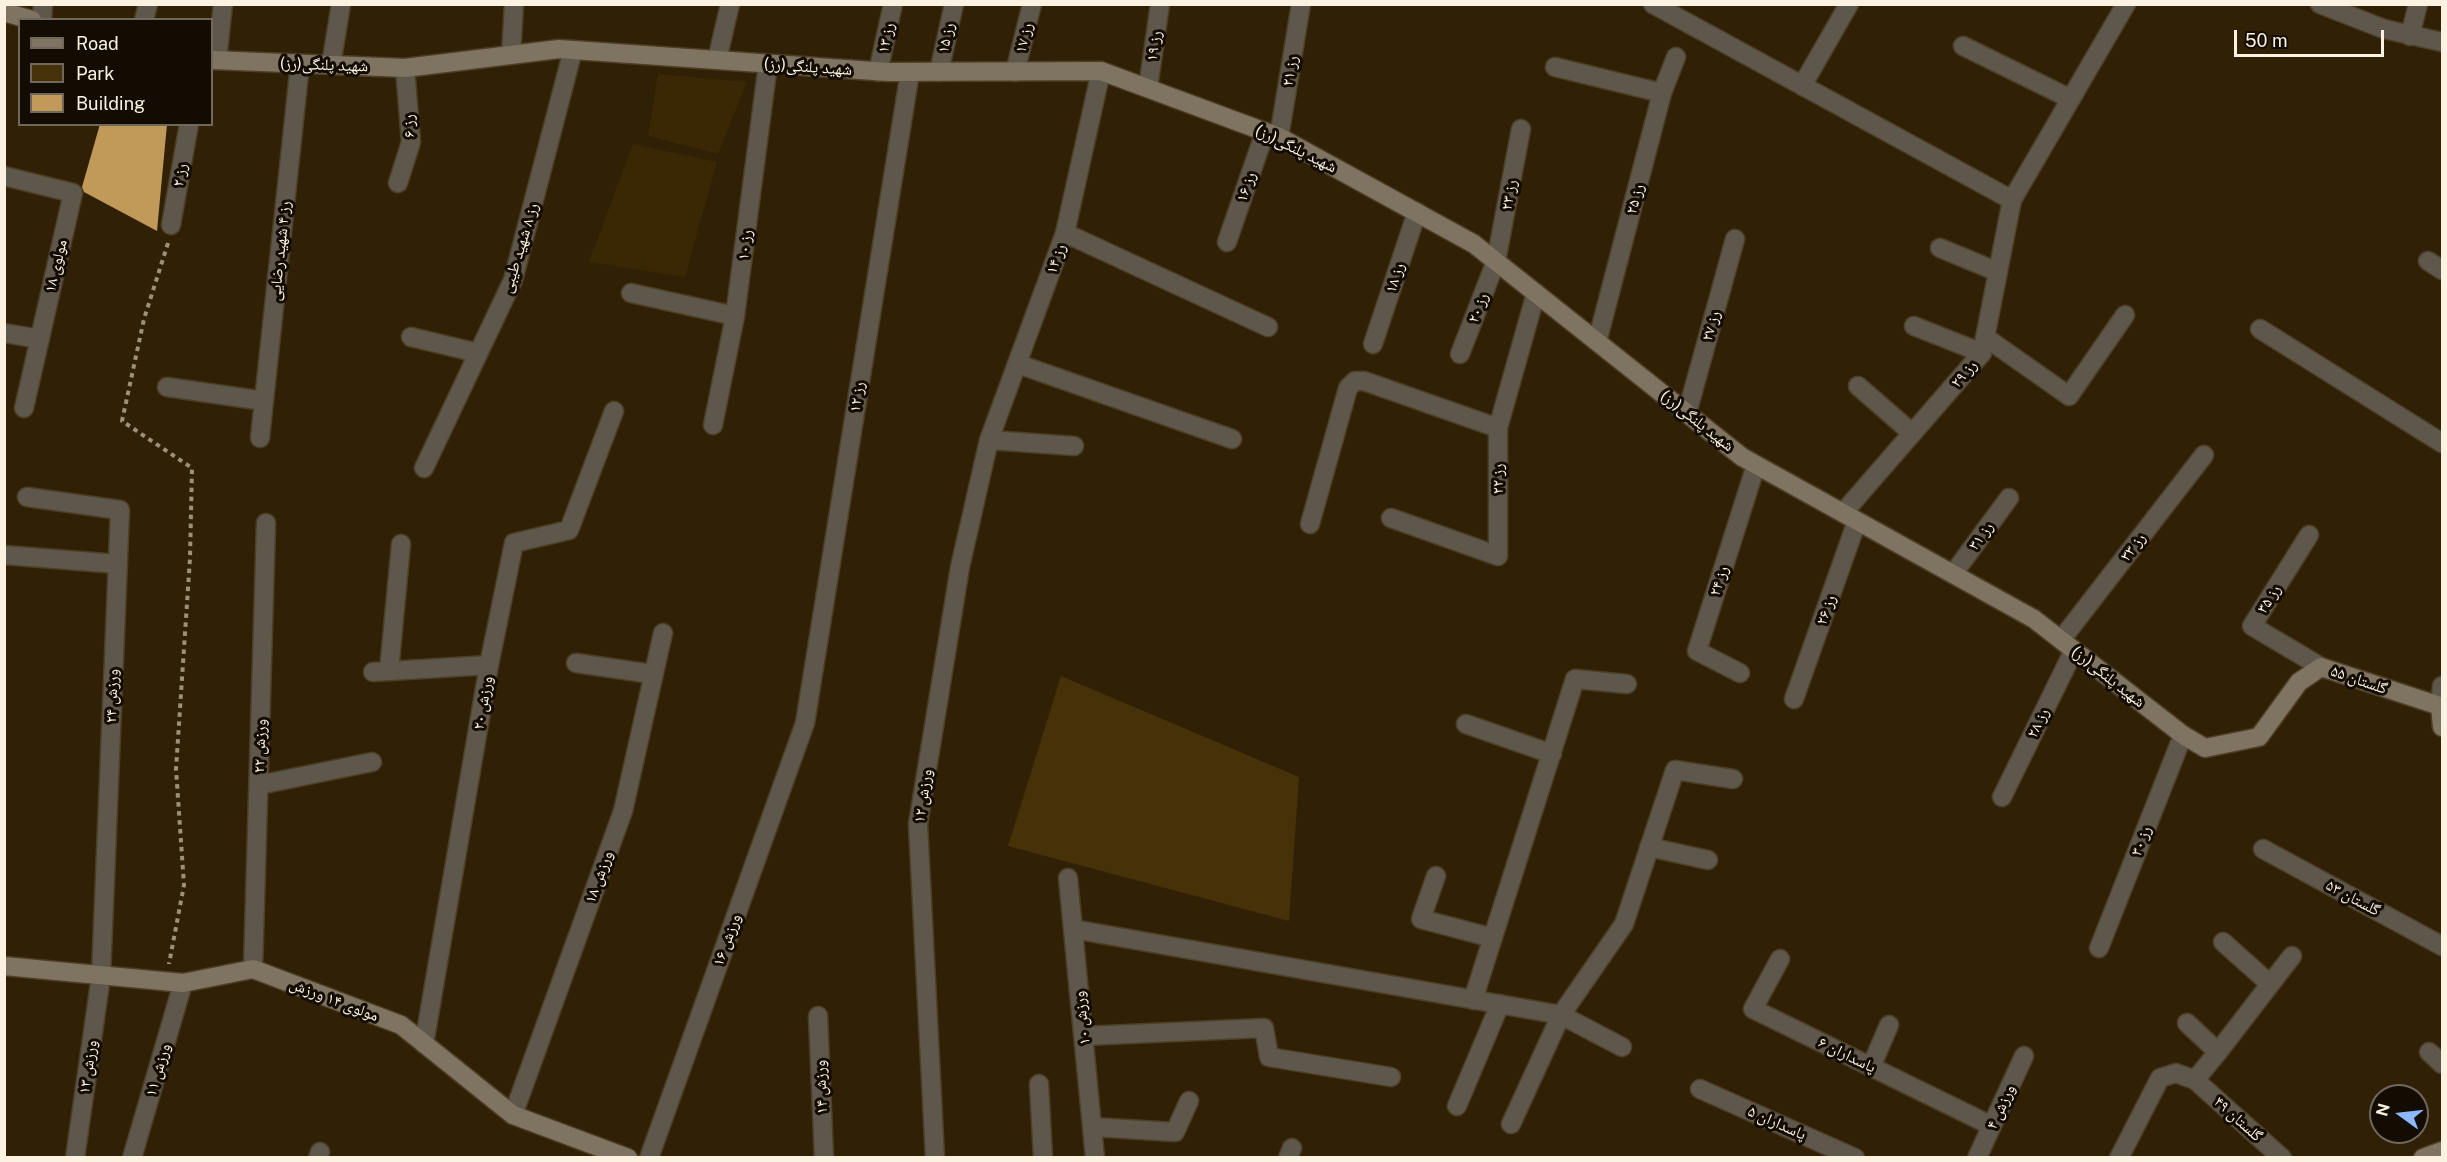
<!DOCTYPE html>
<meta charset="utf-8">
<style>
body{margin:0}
#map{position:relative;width:2447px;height:1162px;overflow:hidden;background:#302106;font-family:"Public Sans",sans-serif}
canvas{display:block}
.frame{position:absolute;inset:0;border:6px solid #fcf2e2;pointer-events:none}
.legend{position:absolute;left:18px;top:18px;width:195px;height:108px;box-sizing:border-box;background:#120c03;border:2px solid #70685c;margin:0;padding:8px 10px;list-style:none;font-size:18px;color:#fcf2e2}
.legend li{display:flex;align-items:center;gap:12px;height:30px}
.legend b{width:30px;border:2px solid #70685c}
.north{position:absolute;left:2369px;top:1084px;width:60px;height:60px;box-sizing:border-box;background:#120c03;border:2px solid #70685c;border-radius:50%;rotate:285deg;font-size:16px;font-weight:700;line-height:24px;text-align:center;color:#fcf2e2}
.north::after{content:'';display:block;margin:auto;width:21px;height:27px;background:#8db9fc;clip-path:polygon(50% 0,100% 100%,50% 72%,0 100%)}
.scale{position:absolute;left:2234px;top:30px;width:150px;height:27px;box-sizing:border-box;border:3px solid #fcf2e2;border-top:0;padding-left:8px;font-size:18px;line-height:21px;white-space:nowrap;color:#fcf2e2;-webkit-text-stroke:4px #120c03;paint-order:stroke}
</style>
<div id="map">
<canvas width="2447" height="1162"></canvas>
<div class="frame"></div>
<ul class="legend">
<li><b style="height:8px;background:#7f7361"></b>Road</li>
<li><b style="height:16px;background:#463109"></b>Park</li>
<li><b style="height:16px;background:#c19a5a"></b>Building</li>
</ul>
<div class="north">N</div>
<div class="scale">50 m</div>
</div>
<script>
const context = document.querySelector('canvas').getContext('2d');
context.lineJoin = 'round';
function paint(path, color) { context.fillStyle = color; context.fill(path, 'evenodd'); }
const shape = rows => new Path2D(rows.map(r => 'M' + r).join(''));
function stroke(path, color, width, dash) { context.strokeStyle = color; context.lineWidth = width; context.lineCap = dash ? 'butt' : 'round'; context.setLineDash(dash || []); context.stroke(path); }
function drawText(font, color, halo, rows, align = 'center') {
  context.font = font + ' "Public Sans","Noto Naskh Arabic",sans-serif'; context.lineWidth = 6; context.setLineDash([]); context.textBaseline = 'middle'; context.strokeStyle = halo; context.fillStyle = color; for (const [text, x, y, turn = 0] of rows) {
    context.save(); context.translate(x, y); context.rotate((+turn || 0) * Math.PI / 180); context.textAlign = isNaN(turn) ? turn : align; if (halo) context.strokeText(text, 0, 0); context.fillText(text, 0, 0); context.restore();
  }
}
const built = shape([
 [658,74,747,82,718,154,648,136],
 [633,144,717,162,685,277,589,262]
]);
const green = shape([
 [1061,676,1299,777,1289,921,1008,846]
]);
const building = shape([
 [100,124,167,124,157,231,84,192,82,187]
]);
const path = shape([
 [168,243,144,319,122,421,192,468,190,558,176,769,184,885,169,964]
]);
const street = shape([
 [1653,4,2012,200],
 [2320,4,2384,29,2442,42],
 [42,20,43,4],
 [144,20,148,4],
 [2410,36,2418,4],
 [1963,46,2071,99],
 [511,55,514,4],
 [217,60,223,4],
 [717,60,730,4],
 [331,65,341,4],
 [1555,67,1662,93],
 [878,72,893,4],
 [939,72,954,4],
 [1015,72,1032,4],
 [1802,86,1849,4],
 [1148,88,1160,4],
 [1279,137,1301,4],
 [4,176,73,193,24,408],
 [398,183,411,142,405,68],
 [171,225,189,124],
 [1065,233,1268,327],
 [1227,242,1265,132],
 [1940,248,1998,272],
 [2428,261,2442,270],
 [631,293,735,316],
 [1914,326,1982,353],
 [2260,329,2442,443],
 [4,333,40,339],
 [411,337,478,353],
 [1985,337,2069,396,2125,315],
 [1597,342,1662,93,1676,57],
 [1373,344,1417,212],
 [1460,354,1496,261,1521,129],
 [1018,364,1232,439],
 [1858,386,1912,433],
 [167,387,264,401],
 [1687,413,1735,239],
 [713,425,735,316,768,64],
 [260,438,300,64],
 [989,440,1074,446],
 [424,468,513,280,573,50],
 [27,497,120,510,101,976,75,1158],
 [1843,513,1982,353,2012,200,2126,4],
 [1391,518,1498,556,1498,428,1536,293],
 [1310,524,1348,388,1355,381,1364,381,1498,428],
 [2309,535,2252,626,2321,667],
 [4,555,118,564],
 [1953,574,2009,498],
 [2061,640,2204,455],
 [576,663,652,674],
 [389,671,401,544],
 [373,672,489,665],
 [1740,673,1697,651,1756,465],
 [1794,699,1857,521],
 [2440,706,2442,686],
 [1466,724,1552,754],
 [259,785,372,762],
 [2002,797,2074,650],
 [1649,847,1708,860],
 [2263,849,2442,946],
 [1436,876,1421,919,1493,938],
 [1068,878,1095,1158],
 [1073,929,1561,1015,1622,1047],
 [2223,942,2270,984],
 [2099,948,2183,735],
 [1780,959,1753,1009,1992,1126],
 [253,969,266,523],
 [1473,1000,1575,679,1627,684],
 [818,1016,824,1158],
 [2187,1023,2218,1052,2195,1080],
 [1084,1036,1264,1028,1269,1057,1391,1077],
 [424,1044,489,665,514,543,569,530,614,411],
 [2218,1052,2292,956],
 [2429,1052,2442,1064],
 [1871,1067,1889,1025],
 [1039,1084,1043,1158],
 [1700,1089,1855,1158],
 [1457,1106,1500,1004],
 [513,1115,623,811,663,633],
 [1511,1124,1561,1015,1624,924,1675,770,1733,779],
 [1092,1127,1175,1132,1189,1101],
 [132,1158,183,983],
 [318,1158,320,1152],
 [649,1158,805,723,910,72],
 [935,1158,918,824,960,567,989,440,1065,233,1101,71],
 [1288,1158,1292,1148],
 [1977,1158,2024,1056],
 [2119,1158,2160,1078,2176,1073,2195,1080,2282,1158]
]);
const secondary = shape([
 [4,12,32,20],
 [212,60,405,68,559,49,888,72,1101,71,1279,137,1474,244,1742,457,2034,619,2183,735,2205,748,2259,737,2299,682,2321,667,2440,706,2442,727],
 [4,966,183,983,253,969,401,1025,513,1115,628,1158],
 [2423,1158,2442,1151]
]);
const streetNames = [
 ["رز ۱۳",886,38,-78],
 ["رز ۱۵",946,38,-78],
 ["رز ۱۷",1024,38,-76],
 ["رز ۱۹",1154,46,-81],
 ["شهید پلنگی(رز)",324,65,2],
 ["شهید پلنگی(رز)",808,67,4],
 ["رز ۲۱",1290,71,-80],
 ["رز ۶",409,126,-93],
 ["شهید پلنگی(رز)",1296,149,26],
 ["رز ۲",180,175,-80],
 ["رز ۱۶",1246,187,-71],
 ["رز ۲۳",1509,195,-80],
 ["رز ۲۵",1635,199,-75],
 ["رز ۱۰",745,245,-83],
 ["رز ۸ شهید طیبی",520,248,-73],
 ["رز ۴ شهید رضایی",280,251,-84],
 ["رز ۱۴",1056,259,-70],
 ["مولوی ۱۸",56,266,-77],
 ["رز ۱۸",1395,278,-72],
 ["رز ۲۰",1478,308,-69],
 ["رز ۲۷",1711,326,-74],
 ["رز ۲۹",1964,374,-49],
 ["رز ۱۲",857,397,-81],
 ["شهید پلنگی(رز)",1697,421,38],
 ["رز ۲۲",1498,479,-90],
 ["رز ۳۱",1981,536,-54],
 ["رز ۳۳",2133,547,-53],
 ["رز ۲۴",1719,581,-72],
 ["رز ۳۵",2269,599,-58],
 ["رز ۲۶",1826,610,-71],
 ["شهید پلنگی(رز)",2108,677,38],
 ["گلستان ۵۵",2359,680,19],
 ["ورزش ۲۴",112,696,-88],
 ["ورزش ۲۰",483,703,-80],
 ["رز ۲۸",2038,723,-64],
 ["ورزش ۲۲",260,746,-88],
 ["ورزش ۱۲",923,796,-82],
 ["رز ۳۰",2141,841,-69],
 ["ورزش ۱۸",599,877,-70],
 ["گلستان ۵۳",2353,898,28],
 ["ورزش ۱۶",727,940,-70],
 ["مولوی ۱۴ ورزش",334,1000,21],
 ["ورزش ۱۰",1082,1018,-96],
 ["پاسداران ۶",1847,1055,26],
 ["ورزش ۱۳",88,1067,-82],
 ["ورزش ۱۱",158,1070,-74],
 ["ورزش ۱۴",821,1087,-92],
 ["ورزش ۴",2001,1107,-65],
 ["گلستان ۴۹",2238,1119,42],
 ["پاسداران ۵",1777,1123,24]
];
paint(built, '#3a2704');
paint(green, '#463109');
paint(building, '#c19a5a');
stroke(street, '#4d3e25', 21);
stroke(secondary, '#4d3e25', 21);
stroke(path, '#9e917c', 4, [4.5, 4.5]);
stroke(street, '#5e574b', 18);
stroke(secondary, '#7f7361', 18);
drawText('16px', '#fcf2e2', '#120c03', streetNames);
</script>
